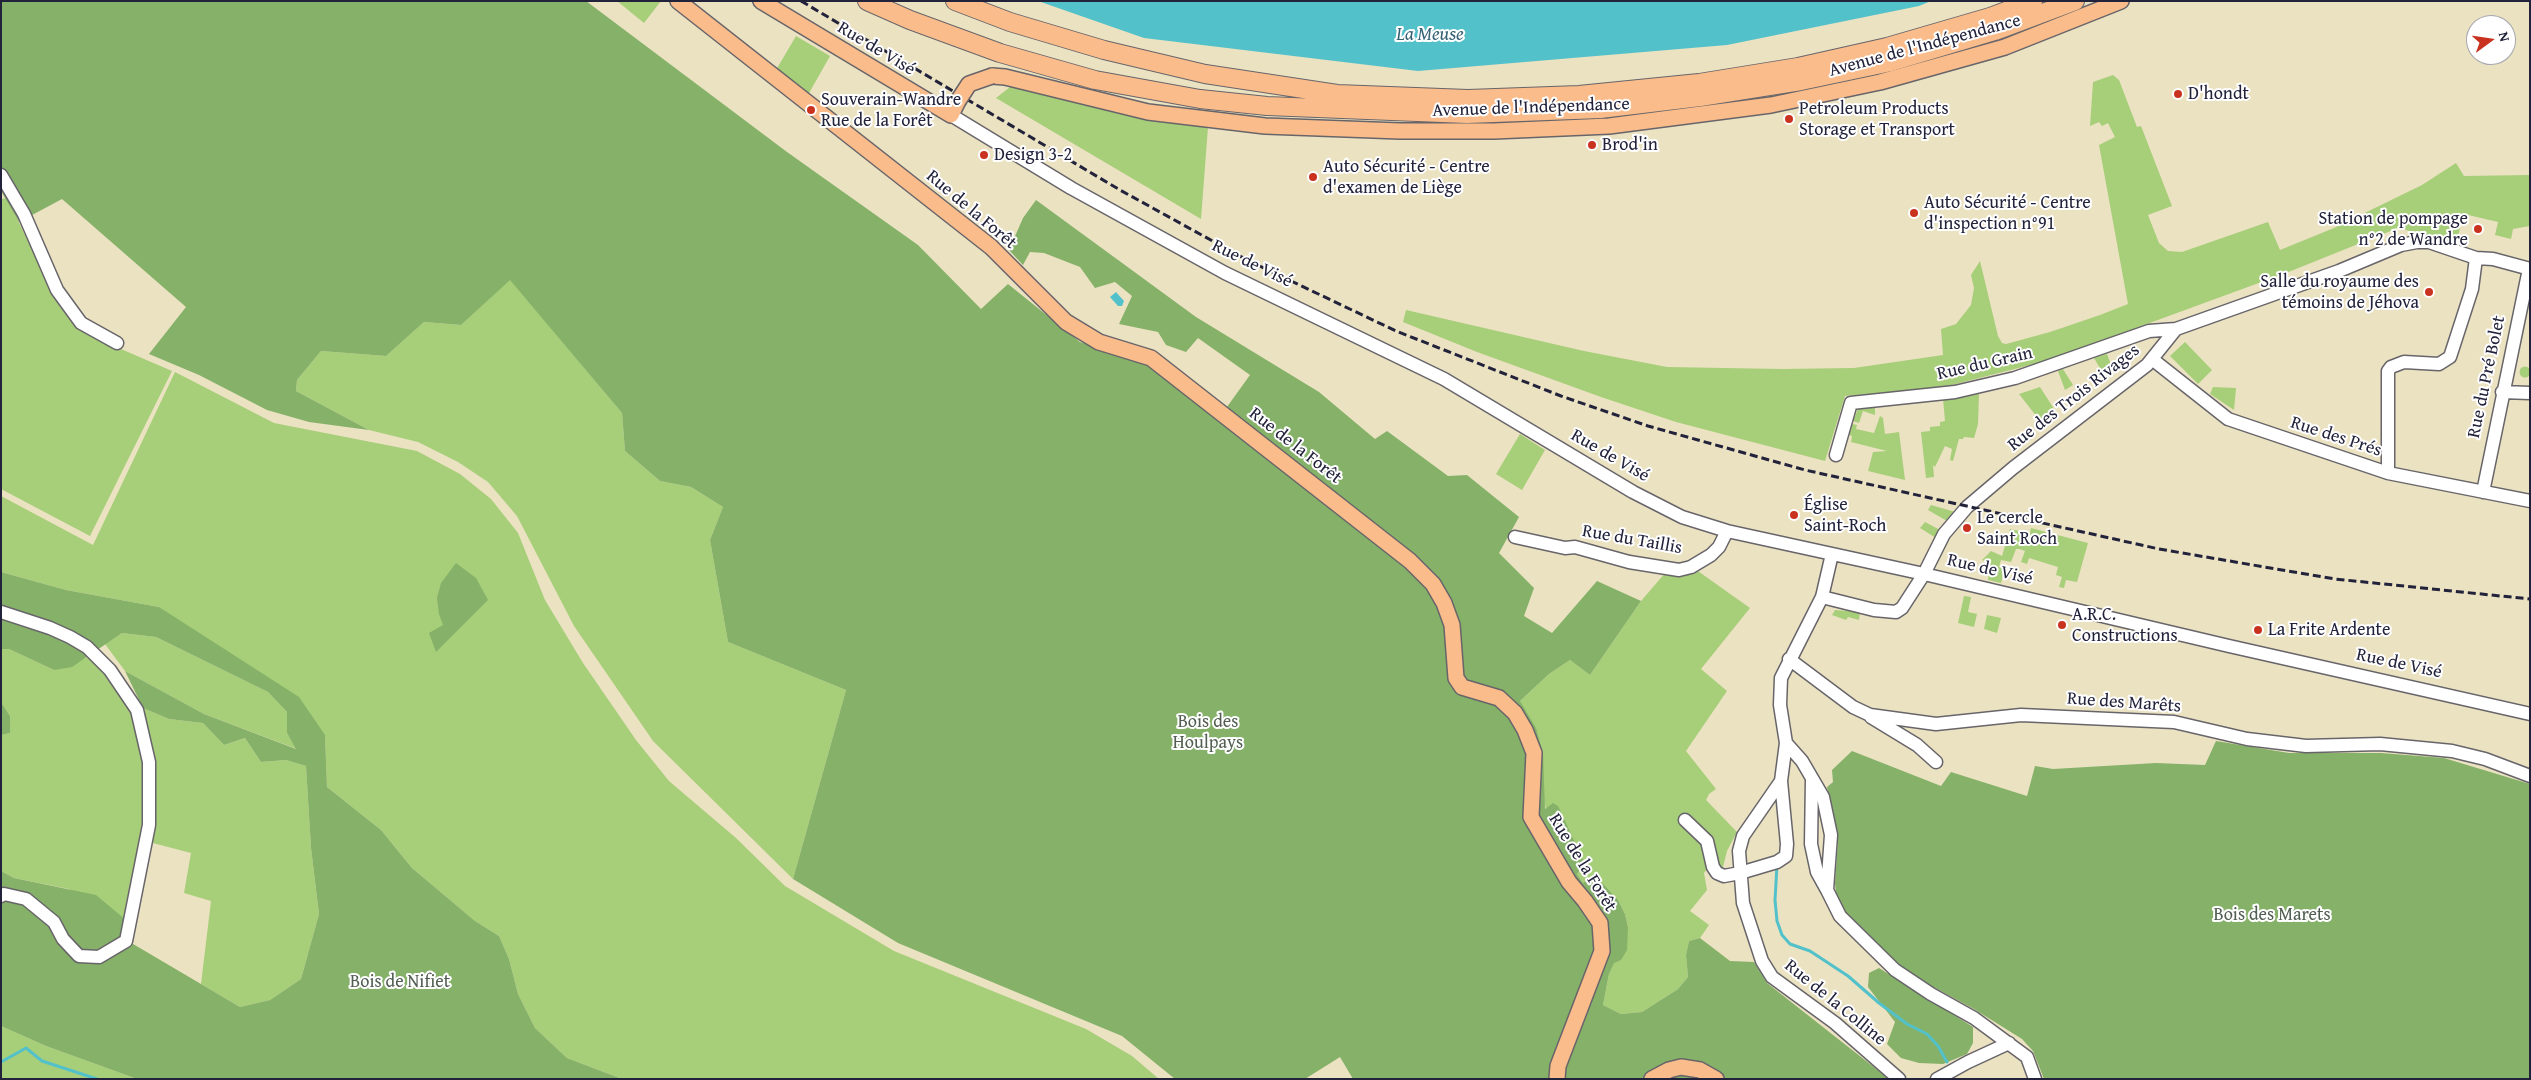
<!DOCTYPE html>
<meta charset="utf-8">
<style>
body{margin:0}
#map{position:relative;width:2531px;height:1080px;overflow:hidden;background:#ebe2c2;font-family:"Gentium Book Plus",serif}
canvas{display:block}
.frame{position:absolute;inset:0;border:2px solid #22223b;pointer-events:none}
.north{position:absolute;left:2466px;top:15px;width:50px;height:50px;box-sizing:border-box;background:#fff;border:1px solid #a7a7b1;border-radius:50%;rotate:76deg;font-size:14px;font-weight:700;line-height:20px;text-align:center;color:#22223b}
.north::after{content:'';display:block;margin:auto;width:18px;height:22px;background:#c8321e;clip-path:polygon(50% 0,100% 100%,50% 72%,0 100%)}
</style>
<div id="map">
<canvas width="2531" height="1080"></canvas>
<div class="frame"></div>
<div class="north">N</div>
</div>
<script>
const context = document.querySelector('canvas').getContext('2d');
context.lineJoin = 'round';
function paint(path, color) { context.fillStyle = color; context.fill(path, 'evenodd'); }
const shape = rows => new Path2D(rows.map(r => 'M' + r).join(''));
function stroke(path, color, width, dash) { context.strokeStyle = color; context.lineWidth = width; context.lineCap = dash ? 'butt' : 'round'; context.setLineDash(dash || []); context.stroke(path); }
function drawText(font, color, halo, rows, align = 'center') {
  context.font = font + ' "Gentium Book Plus",serif'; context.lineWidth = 4; context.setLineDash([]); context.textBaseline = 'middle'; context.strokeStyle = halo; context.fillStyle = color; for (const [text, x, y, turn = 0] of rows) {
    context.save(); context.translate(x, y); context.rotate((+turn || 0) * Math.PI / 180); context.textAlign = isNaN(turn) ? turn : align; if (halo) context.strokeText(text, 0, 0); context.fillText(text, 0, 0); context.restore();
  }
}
const green = shape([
 [617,1,661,1,644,23],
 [796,36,830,56,808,95,776,70],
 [2113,75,2119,80,2137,127,2141,126,2172,206,2148,215,2159,243,2168,251,2182,252,2268,222,2280,250,2334,228,2422,185,2456,163,2464,176,2530,175,2530,226,2513,229,2511,239,2495,235,2498,222,2464,214,2456,243,2398,228,2286,273,2046,361,1940,388,1845,396,1825,461,1676,422,1601,397,1477,352,1403,322,1406,310,1584,351,1667,367,1782,369,1854,368,1943,355,1941,329,1956,324,1971,305,1974,288,1971,275,1980,261,1998,336,2002,343,2006,344,2050,332,2100,315,2128,304,2099,145,2115,137,2108,123,2102,126,2099,122,2090,126,2093,82],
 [1010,87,1208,127,1201,219,996,98],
 [7,198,54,295,107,343,172,371,90,536,1,489,1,199],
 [510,279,622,413,625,451,660,481,691,487,723,507,710,540,728,642,846,690,793,879,653,741,574,626,517,516,488,482,458,462,418,442,369,430,296,391,297,380,321,351,386,356,424,322,461,325],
 [2185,342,2212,370,2198,384,2170,356],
 [2107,354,2111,365,2101,370,2094,358],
 '2519.5 372a5.5 5.5 0 1 1 11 0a5.5 5.5 0 1 1-11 0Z',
 [2063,369,2073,385,2065,390,2058,371],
 [175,372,274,423,417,451,460,474,491,499,518,533,545,600,583,663,636,740,669,781,736,838,785,886,894,951,1086,1029,1132,1056,1159,1079,622,1079,567,1058,535,1028,518,994,509,959,499,936,475,921,412,868,381,830,327,787,325,735,159,607,66,590,1,572,1,496,93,545],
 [2040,387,2058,415,2044,426,2019,394],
 [2213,387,2236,388,2234,410,2210,394],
 [1979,394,1978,424,1974,438,1964,437,1963,439,1959,439,1953,461,1950,460,1952,449,1945,446,1935,467,1933,465,1934,477,1926,478,1921,432,1930,431,1930,427,1940,426,1940,422,1945,421,1943,399],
 [1875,407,1875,415,1863,411,1859,423,1853,421,1858,409],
 [1880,416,1883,418,1885,434,1899,432,1905,480,1868,471,1873,452,1887,451,1851,442,1852,436,1849,435,1852,424,1857,425,1856,429,1874,433],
 [1520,434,1545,450,1522,490,1496,474],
 [1931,505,1955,512,1947,521,1928,510],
 [1925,522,1940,530,1936,538,1920,528],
 [2031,528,2088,543,2077,582,2066,580,2064,588,2059,587,2062,577,2056,575,2058,567,2029,558,2027,564,2021,562,2025,551,2019,549,2016,549,2011,562,2001,560,1999,567,2005,568,2001,583,1988,580,1990,563,1982,560,1991,551,2002,556,2010,529,2030,533],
 [1695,569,1750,608,1701,669,1727,691,1686,751,1716,789,1709,794,1706,800,1737,832,1727,851,1723,867,1709,866,1704,873,1707,890,1690,911,1709,925,1700,938,1689,941,1686,955,1688,977,1678,989,1642,1012,1621,1014,1603,1005,1609,974,1628,927,1625,914,1618,900,1583,883,1577,874,1585,864,1571,837,1546,809,1520,701,1549,674,1570,660,1590,675,1641,601,1666,572],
 [1964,596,1971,597,1968,612,1977,614,1974,627,1958,623],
 [1835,610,1860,612,1859,620,1848,617,1846,620,1832,615],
 [1987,615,2001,618,1997,633,1984,629],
 [122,633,156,637,268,692,287,712,287,733,297,749,204,714,125,671,105,644],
 [1,649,9,649,54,670,91,656,134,711,147,762,145,824,127,921,69,889,14,878,1,871,1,735,10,733,10,716,1,702],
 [143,708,169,719,203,723,224,745,245,738,261,762,286,760,306,766,311,848,319,914,301,979,270,1000,240,1007,201,984,211,901,184,893,191,853,149,842],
 [1,1026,46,1046,137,1079,1,1079]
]);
const forest = shape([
 [1,1,586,1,787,152,918,245,981,309,1008,284,1080,342,1150,364,1219,418,1250,375,1198,338,1186,352,1166,345,1158,332,1119,324,1132,296,1115,282,1095,288,1080,267,1044,253,1030,252,1023,265,1009,250,1023,218,1036,200,1196,317,1319,392,1375,439,1387,431,1448,476,1467,475,1519,517,1499,553,1534,588,1524,616,1552,633,1597,581,1641,601,1590,675,1570,660,1549,674,1520,701,1536,728,1543,754,1545,809,1553,803,1558,806,1585,864,1577,874,1583,883,1592,878,1602,883,1618,900,1625,914,1628,927,1627,950,1621,960,1614,963,1609,974,1603,1005,1621,1014,1642,1012,1678,989,1688,977,1686,955,1689,941,1700,938,1730,961,1754,962,1767,983,1889,1079,1353,1079,1340,1057,1305,1079,1175,1079,1122,1036,898,943,793,879,846,690,728,642,710,540,723,507,691,487,660,481,625,451,622,413,510,280,461,325,424,322,386,356,321,351,297,380,296,391,369,430,309,422,267,410,199,375,149,354,186,307,62,199,19,222,1,191],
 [456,563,476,578,488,600,436,652,429,633,443,625,439,614,437,598,441,583],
 [1,572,66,590,159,607,299,697,325,735,327,787,381,830,412,868,475,921,499,936,509,959,518,994,535,1028,567,1058,622,1079,137,1079,46,1046,1,1026,1,871,14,878,96,895,127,921,128,941,240,1007,270,1000,301,979,319,914,311,848,306,766,286,760,261,762,245,738,224,745,203,723,169,719,143,708,125,671,204,714,296,749,287,733,287,712,268,692,156,637,122,633,72,667,54,670,9,649,1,649],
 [1,702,10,716,10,733,1,735],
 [2216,741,2289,753,2381,753,2444,758,2530,784,2530,1079,2044,1079,2033,1051,2022,1039,1974,1009,1928,984,1922,995,1973,1027,1973,1043,1967,1054,1943,1064,1919,1063,1901,1058,1887,1044,1895,1022,1868,987,1869,973,1879,968,1919,993,1923,982,1891,958,1847,914,1836,895,1835,883,1838,841,1827,787,1833,782,1832,770,1852,751,1941,786,1951,772,2027,796,2035,766,2053,769,2156,763,2205,765]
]);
const water = shape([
 [1038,1,1931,1,1919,6,1727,45,1418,71,1144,38],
 [1116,292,1124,301,1122,306,1118,306,1110,297]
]);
const stream = shape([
 [1777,865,1775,900,1777,921,1782,935,1790,944,1810,951,1848,976,1879,1003,1907,1024,1927,1034,1938,1046,1947,1062],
 [1,1062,26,1048,42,1061,97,1079]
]);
const minor = shape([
 [951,115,1071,188,1225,273,1444,379,1633,492,1682,517,1727,531,1924,574,2229,646,2530,714],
 [1,175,24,214,57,290,81,323,117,343],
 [2152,359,2228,419,2388,473,2530,501],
 [2502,392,2530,393],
 [1836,455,1851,403,1955,392,2015,378,2149,331,2176,329],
 [2388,473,2388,371,2391,367,2404,362,2439,364,2450,357,2472,289,2476,258],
 [2483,492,2529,269],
 [1515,537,1565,548,1575,547,1629,562,1679,570,1691,567,1711,555,1719,547,1727,531],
 [1832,554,1822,597,1781,678,1780,705,1786,743,1781,781,1743,836,1739,851,1743,903,1762,961,1772,977,1835,1023,1899,1079],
 [1822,597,1874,610,1896,612,1902,608,1924,574,1944,534,1967,507,2013,468,2147,365,2176,329,2339,271,2401,245,2417,242,2429,242,2476,258,2493,259,2530,269],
 [1,612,50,628,70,637,87,647,110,670,137,710,149,762,149,825,126,941,99,957,79,956,63,939,54,922,26,899,4,894,1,896],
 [1789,659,1853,707,1870,715,1936,724,2021,715,2174,722,2247,739,2306,746,2380,744,2452,751,2485,759,2530,776],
 [1871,717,1917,745,1936,762],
 [1786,743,1802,761,1823,797,1831,835,1827,890,1840,916,1895,970,1931,994,1974,1018,2027,1057,2035,1079],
 [1812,779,1811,844,1817,872,1827,890],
 [1685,820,1707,841,1713,867,1717,873,1724,876,1740,873,1777,862,1786,856,1787,844,1781,781],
 [1937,1079,1968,1062,2009,1043]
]);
const major = shape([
 [678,1,991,247,1066,322,1099,342,1151,358,1410,561,1433,584,1444,603,1452,625,1456,678,1462,687,1499,698,1515,713,1525,730,1534,753,1531,817,1569,882,1585,901,1600,923,1602,951,1558,1066,1557,1079],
 [761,1,951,115,958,101],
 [992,76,1005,77,1148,112,1265,126,1400,131,1494,131,1609,126,1771,105,1880,82,2005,47,2121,1],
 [1652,1079,1669,1070,1681,1067,1700,1070,1716,1079]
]);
const highway = shape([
 [867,1,910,20,1000,53,1095,80,1200,99,1267,106,1467,114,1600,109,1700,97,1801,81,1891,62,1995,31,2075,1],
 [955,1,1010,22,1104,50,1205,74,1337,94,1468,99,1579,95,1699,83,1798,67,1887,47,1990,17,2033,1]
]);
const rail = shape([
 [801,1,1120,190,1247,260,1396,331,1561,396,1648,426,1805,470,2159,549,2335,579,2530,599]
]);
const majorBridge = shape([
 [958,101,969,84,992,76]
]);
const markers = [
 [2178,94,5,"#c8321e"],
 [811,110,5,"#c8321e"],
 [1789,119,5,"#c8321e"],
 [1592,145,5,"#c8321e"],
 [984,155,5,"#c8321e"],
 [1313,177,5,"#c8321e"],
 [1914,213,5,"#c8321e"],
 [2478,229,5,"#c8321e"],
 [2429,292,5,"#c8321e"],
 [1794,515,5,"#c8321e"],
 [1967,528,5,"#c8321e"],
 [2062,625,5,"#c8321e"],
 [2258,630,5,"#c8321e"]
];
const streetNames = [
 ["Avenue de l'Indépendance",1925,46,-15],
 ["Rue de Visé",876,49,31],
 ["Avenue de l'Indépendance",1531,108,-2],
 ["Rue de la Forêt",971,210,40],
 ["Rue de Visé",1252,264,26],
 ["Rue du Grain",1985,364,-13],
 ["Rue du Pré Bolet",2487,377,-78],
 ["Rue des Trois Rivages",2074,398,-38],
 ["Rue des Prés",2336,437,18],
 ["Rue de la Forêt",1295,446,38],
 ["Rue de Visé",1610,456,30],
 ["Rue du Taillis",1632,540,10],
 ["Rue de Visé",1990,570,13],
 ["Rue de Visé",2399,664,12],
 ["Rue des Marêts",2124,703,4],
 ["Rue de la Forêt",1582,863,58],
 ["Rue de la Colline",1835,1003,39]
];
const poiNames = [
 ["D'hondt",2188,94],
 ["Souverain-Wandre",821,100],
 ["Rue de la Forêt",821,121],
 ["Petroleum Products",1799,109],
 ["Storage et Transport",1799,130],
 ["Brod'in",1602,145],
 ["Design 3-2",994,155],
 ["Auto Sécurité - Centre",1323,167],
 ["d'examen de Liège",1323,188],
 ["Auto Sécurité - Centre",1924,203],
 ["d'inspection n°91",1924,224],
 ["Station de pompage",2468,219,"right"],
 ["n°2 de Wandre",2468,240,"right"],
 ["Salle du royaume des",2419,282,"right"],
 ["témoins de Jéhova",2419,303,"right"],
 ["Église",1804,505],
 ["Saint-Roch",1804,526],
 ["Le cercle",1977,518],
 ["Saint Roch",1977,539],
 ["A.R.C.",2072,615],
 ["Constructions",2072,636],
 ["La Frite Ardente",2268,630]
];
const parkNames = [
 ["Bois des",1208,722],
 ["Houlpays",1208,743],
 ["Bois des Marets",2272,915],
 ["Bois de Nifiet",400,982]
];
const waterNames = [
 ["La Meuse",1430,35]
];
paint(green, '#a7ce79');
paint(forest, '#85b169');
paint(water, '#53c1ca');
stroke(stream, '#53c1ca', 3);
stroke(minor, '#68656a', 15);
stroke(major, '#68656a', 18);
stroke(highway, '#68656a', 20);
stroke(minor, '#fff', 12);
stroke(major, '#f9bc8a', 15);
stroke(highway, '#f9bc8a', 18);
stroke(rail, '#22223b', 3, [8, 4]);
stroke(majorBridge, '#68656a', 18, []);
stroke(majorBridge, '#f9bc8a', 15);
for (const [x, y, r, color] of markers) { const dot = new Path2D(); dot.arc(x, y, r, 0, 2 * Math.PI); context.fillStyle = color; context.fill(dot); stroke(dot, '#fff', 2); }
drawText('18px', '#22223b', '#fff', streetNames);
drawText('18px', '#22223b', '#fff', poiNames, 'left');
drawText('18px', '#515e51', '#fff', parkNames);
drawText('italic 19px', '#366274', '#fff', waterNames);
</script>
